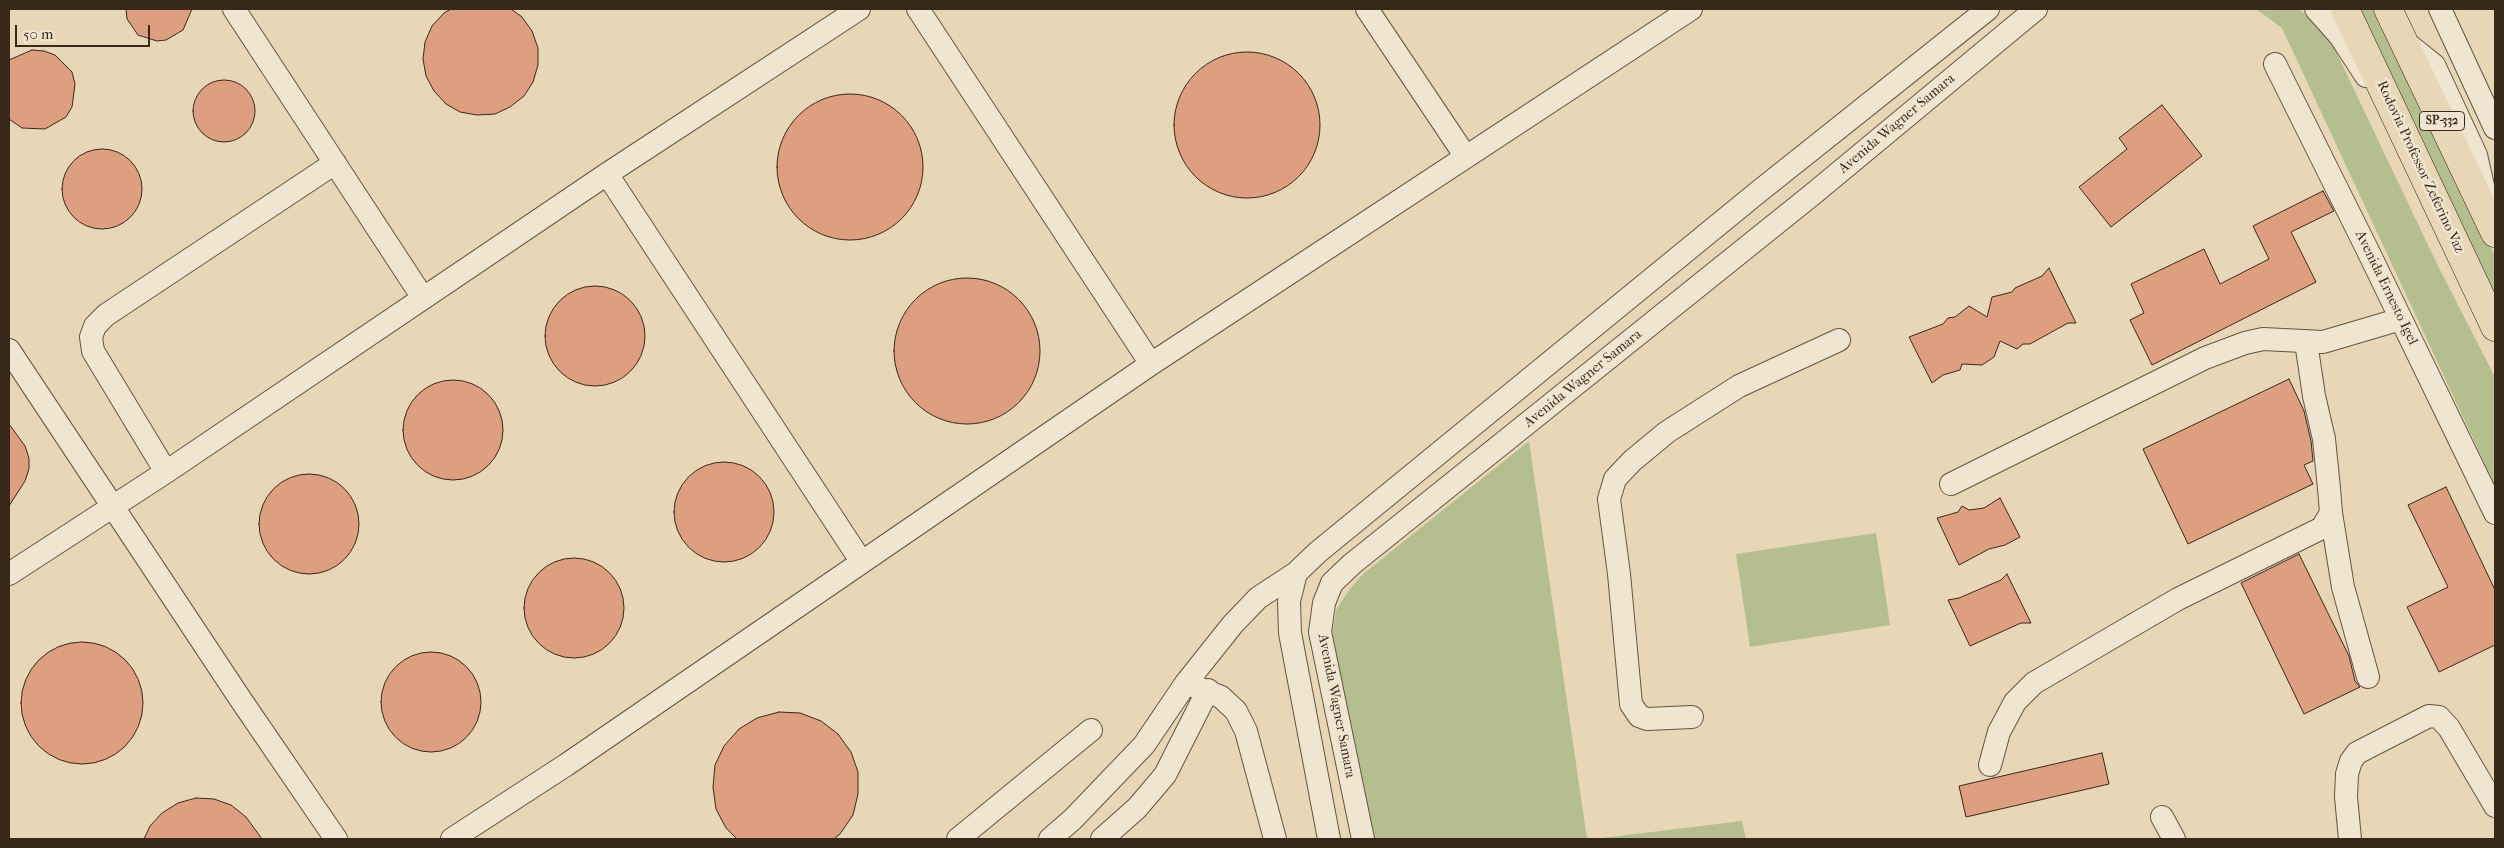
<!DOCTYPE html>
<style>
body{margin:0}
#map{position:relative;width:2504px;height:848px;overflow:hidden;background:#e8d7b6;font-family:"IM FELL French Canon",serif}
canvas{display:block}
.frame{position:absolute;inset:0;border:10px solid #382819;pointer-events:none}
.scale{position:absolute;left:15px;top:25px;width:135px;height:22px;box-sizing:border-box;border:2px solid #382819;border-top:0;padding-left:6px;font-size:15px;line-height:18px;white-space:nowrap;color:#382819;-webkit-text-stroke:4px #f0e5d0;paint-order:stroke}
</style>
<div id="map">
<canvas width="2504" height="848"></canvas>
<div class="frame"></div>
<div class="scale">50 m</div>
</div>
<script>
const context = document.querySelector('canvas').getContext('2d');
context.lineJoin = 'round';
function paint(path, color) { context.fillStyle = color; context.fill(path, 'evenodd'); }
const shape = rows => new Path2D(rows.map(r => 'M' + r).join(''));
function stroke(path, color, width, dash) { context.strokeStyle = color; context.lineWidth = width; context.lineCap = dash ? 'butt' : 'round'; context.setLineDash(dash || []); context.stroke(path); }
function drawText(font, color, halo, rows, align = 'center') {
  context.font = font + ' "IM FELL French Canon",serif'; context.lineWidth = 5; context.setLineDash([]); context.textBaseline = 'middle'; context.strokeStyle = halo; context.fillStyle = color; for (const [text, x, y, turn = 0] of rows) {
    context.save(); context.translate(x, y); context.rotate((+turn || 0) * Math.PI / 180); context.textAlign = isNaN(turn) ? turn : align; if (halo) context.strokeText(text, 0, 0); context.fillText(text, 0, 0); context.restore();
  }
}
const green = shape([
 [2256,9,2295,9,2301,11,2317,21,2330,39,2437,264,2495,377,2495,486,2282,28],
 [2357,9,2380,9,2495,256,2495,302],
 [1529,441,1587,839,1371,839,1332,637,1336,610,1349,590,1363,574],
 [1876,533,1890,625,1750,647,1736,554],
 [1742,821,1746,839,1594,839]
]);
const building = shape([
 [126,9,192,9,183,30,166,40,157,41,138,35,127,19,126,9],
 [451,9,511,9,522,17,532,31,538,48,538,65,533,82,524,96,510,107,495,114,477,115,460,112,446,104,434,91,426,76,423,59,425,42,432,26,444,13,451,9],
 [32,50,44,51,55,55,72,72,75,84,72,107,66,117,45,129,22,128,9,119,9,60,32,50],
 '1174 125a73 73 0 1 1 146 0a73 73 0 1 1-146 0Z',
 '193 111a31 31 0 1 1 62 0a31 31 0 1 1-62 0Z',
 '777 167a73 73 0 1 1 146 0a73 73 0 1 1-146 0Z',
 [2162,105,2202,156,2111,227,2079,187,2127,149,2119,138,2162,105],
 '62 189a40 40 0 1 1 80 0a40 40 0 1 1-80 0Z',
 [2323,191,2334,211,2291,232,2316,282,2152,365,2130,320,2144,313,2131,284,2204,249,2220,284,2269,259,2253,226,2323,191],
 [2049,268,2076,323,2068,323,2030,344,2023,344,2017,349,2000,341,1994,357,1982,365,1962,364,1960,370,1943,375,1932,383,1909,337,1943,324,1948,318,1955,317,1969,306,1987,317,1992,297,2012,292,2015,288,2042,276,2049,268],
 '894 351a73 73 0 1 1 146 0a73 73 0 1 1-146 0Z',
 '545 336a50 50 0 1 1 100 0a50 50 0 1 1-100 0Z',
 [2289,379,2304,411,2311,441,2313,461,2304,465,2313,484,2188,544,2143,449,2289,379],
 '403 430a50 50 0 1 1 100 0a50 50 0 1 1-100 0Z',
 [9,424,25,446,29,458,29,469,25,481,9,506,9,424],
 '674 512a50 50 0 1 1 100 0a50 50 0 1 1-100 0Z',
 '259 524a50 50 0 1 1 100 0a50 50 0 1 1-100 0Z',
 [2446,487,2495,590,2495,645,2439,672,2407,607,2448,587,2408,505,2446,487],
 [2000,498,2020,537,2005,545,1989,549,1959,565,1937,518,1958,512,1962,506,1969,510,1984,508,2000,498],
 [2299,554,2349,656,2355,681,2360,687,2304,714,2241,583,2299,554],
 '524 608a50 50 0 1 1 100 0a50 50 0 1 1-100 0Z',
 [2007,574,2031,623,2021,623,1970,646,1948,600,1959,598,2001,580,2007,574],
 '21 703a61 61 0 1 1 122 0a61 61 0 1 1-122 0Z',
 '381 702a50 50 0 1 1 100 0a50 50 0 1 1-100 0Z',
 [779,712,800,713,821,721,838,734,851,752,858,772,858,794,853,815,840,834,834,839,737,839,726,828,716,809,713,787,715,765,724,746,739,729,757,718,779,712],
 [2102,753,2109,784,1966,817,1959,786,2102,753],
 [196,798,214,799,231,805,246,817,262,839,144,839,150,826,162,813,178,803,196,798]
]);
const minor = shape([
 [234,9,423,298],
 [918,9,1151,364],
 [1367,9,1466,157],
 [2316,9,2340,36,2366,76],
 [2440,9,2495,128],
 [2404,41,2434,65,2476,155,2486,199],
 [2275,64,2367,249,2495,513],
 [607,174,861,561],
 [9,350,241,700,336,839],
 [166,472,93,351,91,337,95,326,106,315,335,163],
 [1951,484,2205,358,2245,343,2263,339,2323,342,2401,319],
 [2331,513,2343,587,2368,677],
 [9,574,166,472,607,174,859,9],
 [1186,683,1221,697,1236,711,1246,731,1275,839],
 [1692,717,1647,719,1639,716,1631,704,1619,574,1609,499,1615,479,1632,461,1667,432,1739,386,1839,340],
 [1990,765,1999,732,2015,702,2034,683,2178,599,2322,528,2331,513,2329,488,2324,439,2314,396,2306,342],
 [2162,817,2174,839],
 [452,839,566,765,1151,364,1691,9],
 [958,839,1091,730],
 [1050,839,1073,819,1144,745,1186,683,1233,624,1258,598,1296,573],
 [1102,839,1137,808,1165,775,1208,690],
 [1329,839,1290,633,1289,601,1296,573,1318,552,1757,193,1988,9],
 [1363,839,1320,632,1324,603,1332,583,1352,564,1813,194,2036,9],
 [2350,839,2346,797,2347,774,2351,761,2357,753,2429,716,2439,717,2449,728,2495,806]
]);
const highway = shape([
 [2345,9,2495,327],
 [2388,9,2495,233]
]);
const shields = [
 [2442,121,45]
];
const shieldNames = [
 ["SP-332",2442,121]
];
const streetNames = [
 ["Avenida Wagner Samara",1897,124,-40],
 ["Rodovia Professor Zeferino Vaz",2420,167,65],
 ["Avenida Ernesto Igel",2386,288,64],
 ["Avenida Wagner Samara",1583,379,-39],
 ["Avenida Wagner Samara",1336,706,79]
];
paint(green, '#b5be8f');
paint(building, '#de9f81');
stroke(building, '#382819', 1);
stroke(minor, '#645440', 24);
stroke(highway, '#382819', 29);
stroke(minor, '#f0e5d0', 22);
stroke(highway, '#e8d7b6', 28);
for (const [x, y, w] of shields) { const box = new Path2D(); box.roundRect(x - w / 2, y - 9.5, w, 19, 4); context.fillStyle = '#f0e5d0'; context.fill(box); stroke(box, '#382819', 1); }
drawText('bold 12px', '#382819', null, shieldNames);
drawText('14px', '#382819', '#f0e5d0', streetNames);
</script>
